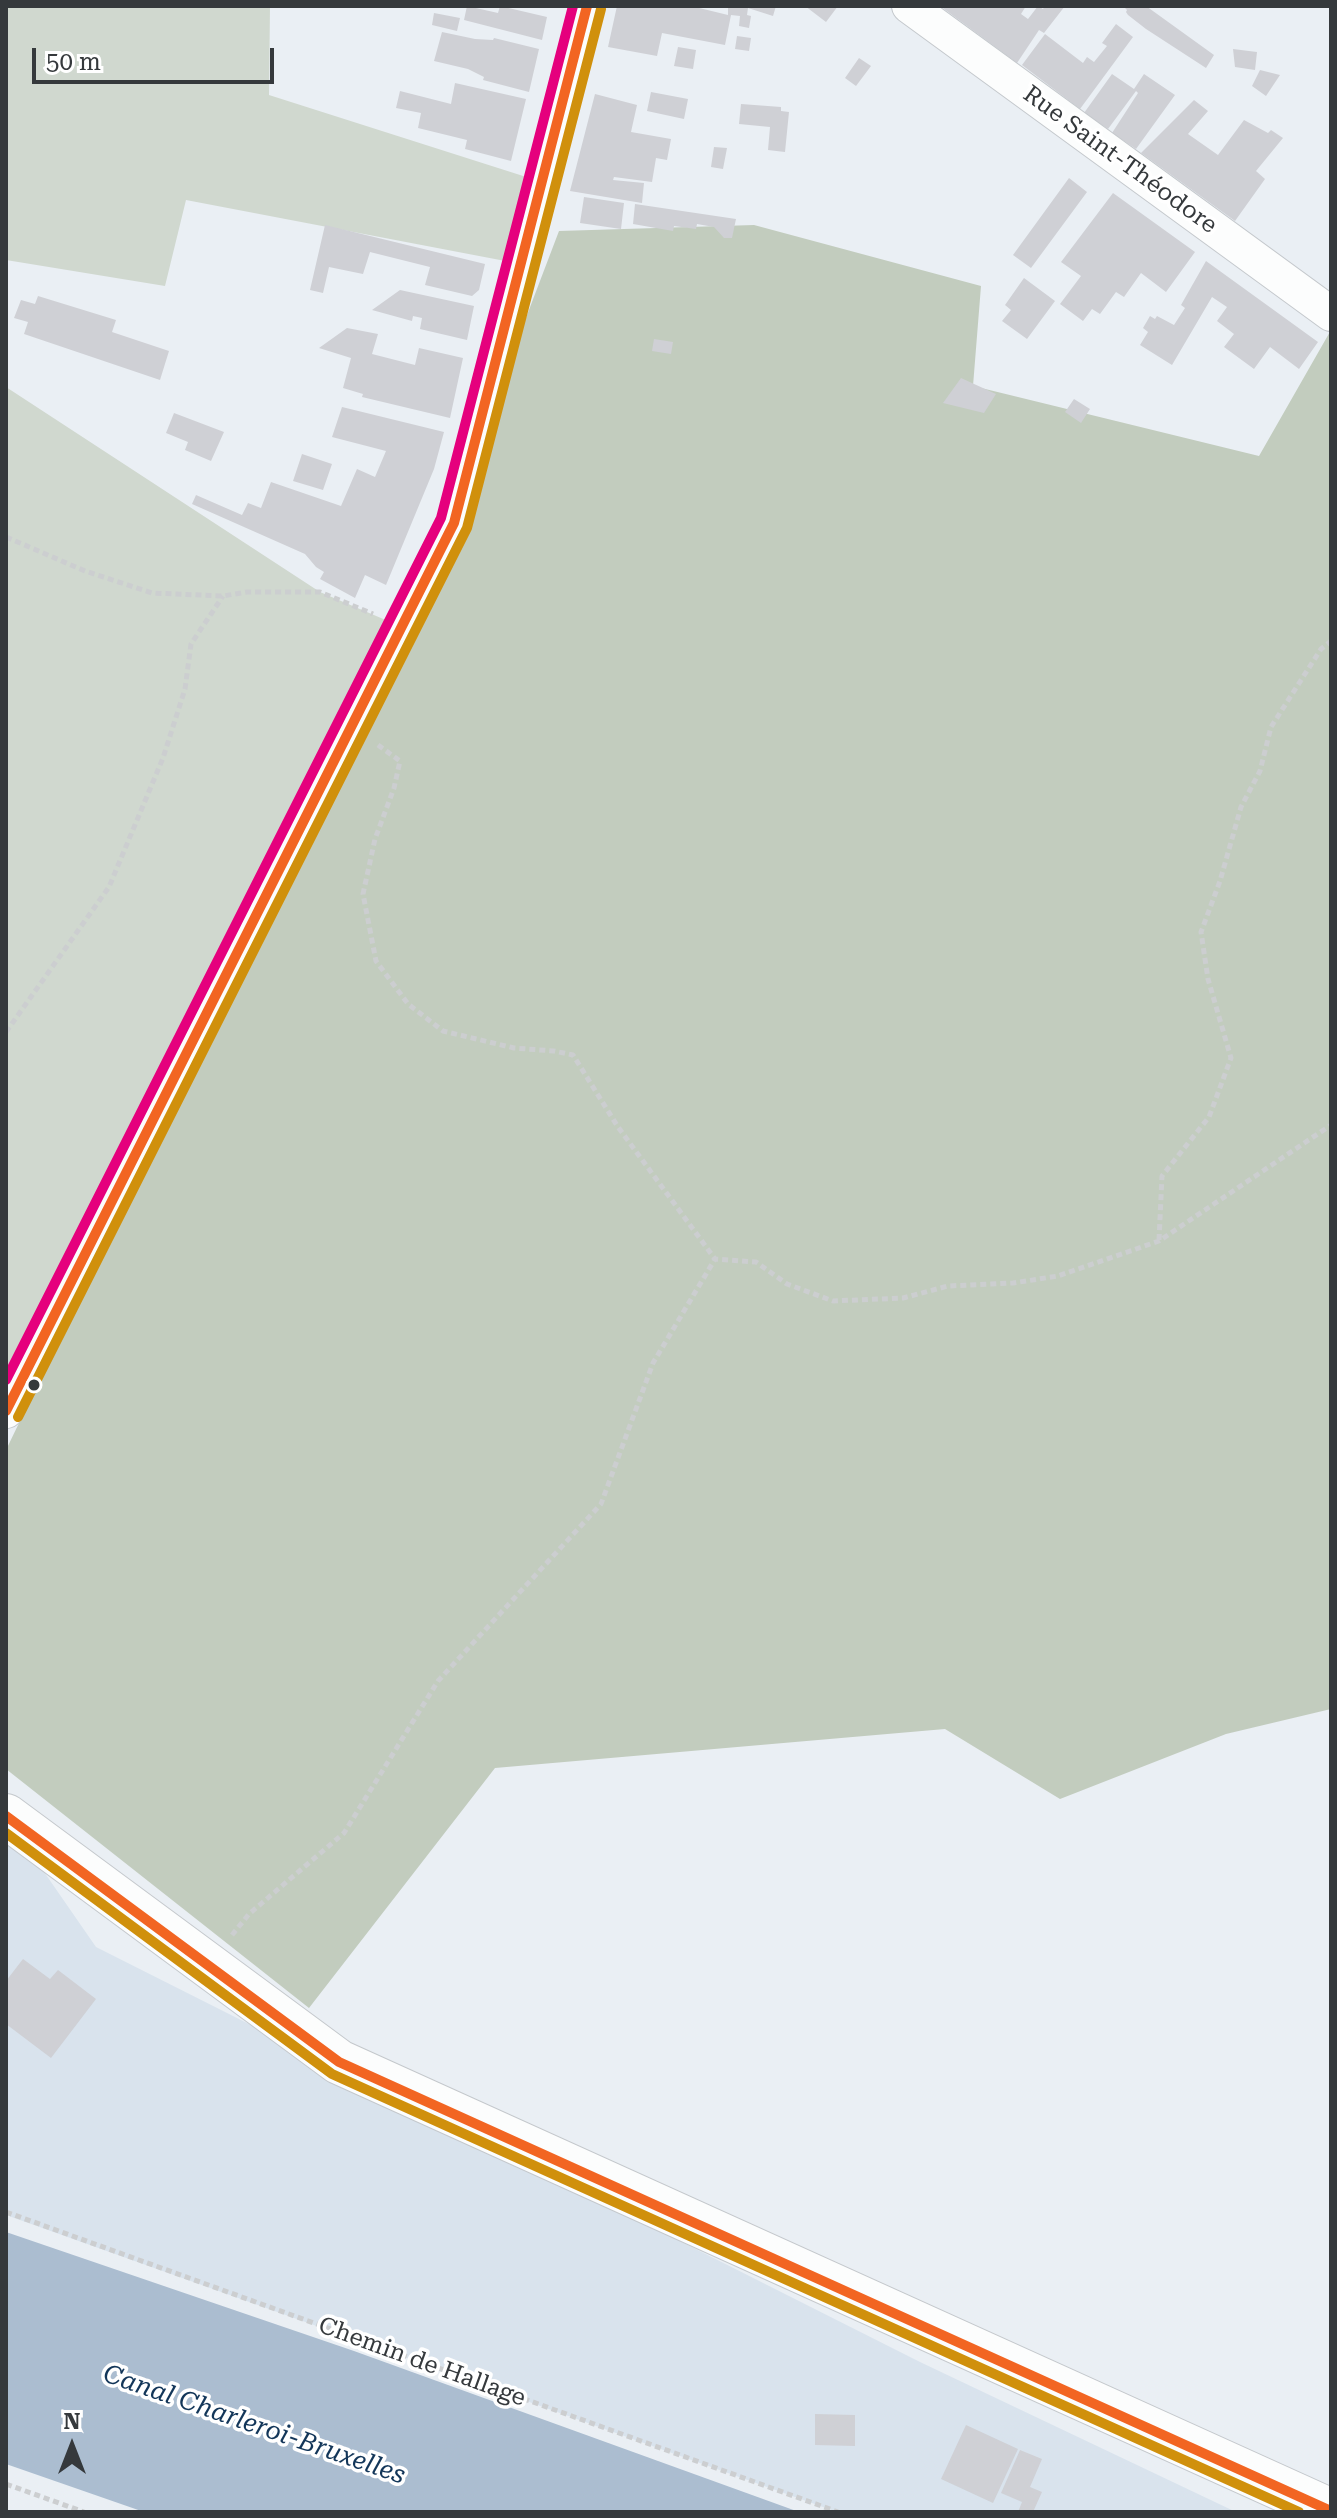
<!DOCTYPE html>
<meta charset="utf-8">
<style>
body{margin:0}
#map{position:relative;width:1337px;height:2518px;overflow:hidden;background:#eaeff4;font-family:"Roboto Serif",serif}
canvas{display:block}
.frame{position:absolute;inset:0;border:8px solid #35393c;pointer-events:none}
.north{position:absolute;left:32px;top:2406px;width:80px;height:80px;-webkit-text-stroke:6px #fff;paint-order:stroke;rotate:0deg;font-size:22px;font-weight:700;line-height:32px;text-align:center;color:#35393c}
.north::after{content:'';display:block;margin:auto;width:28px;height:36px;background:#35393c;clip-path:polygon(50% 0,100% 100%,50% 72%,0 100%)}
.scale{position:absolute;left:32px;top:48px;width:242px;height:36px;box-sizing:border-box;border:4px solid #35393c;border-top:0;padding-left:10px;font-size:24px;line-height:28px;white-space:nowrap;color:#35393c;-webkit-text-stroke:6px #fff;paint-order:stroke}
</style>
<div id="map">
<canvas width="1337" height="2518"></canvas>
<div class="frame"></div>
<div class="north">N</div>
<div class="scale">50 m</div>
</div>
<script>
const context = document.querySelector('canvas').getContext('2d');
context.lineJoin = 'round';
function paint(path, color) { context.fillStyle = color; context.fill(path, 'evenodd'); }
const shape = rows => new Path2D(rows.map(r => 'M' + r).join(''));
function stroke(path, color, width, dash) { context.strokeStyle = color; context.lineWidth = width; context.lineCap = dash ? 'butt' : 'round'; context.setLineDash(dash || []); context.stroke(path); }
function drawText(font, color, halo, rows, align = 'center') {
  context.font = font + ' "Roboto Serif",serif'; context.lineWidth = 7; context.setLineDash([]); context.textBaseline = 'middle'; context.strokeStyle = halo; context.fillStyle = color; for (const [text, x, y, turn = 0] of rows) {
    context.save(); context.translate(x, y); context.rotate((+turn || 0) * Math.PI / 180); context.textAlign = isNaN(turn) ? turn : align; if (halo) context.strokeText(text, 0, 0); context.fillText(text, 0, 0); context.restore();
  }
}
const built = shape([
 [6,1817,96,1947,920,2362,1236,2512,837,2512,6,2215]
]);
const green = shape([
 [6,6,270,6,269,95,542,182,521,264,186,200,165,286,6,260],
 [6,387,320,592,402,627,6,1378]
]);
const forest = shape([
 [754,225,981,286,973,386,1259,456,1331,330,1331,1709,1226,1734,1060,1799,945,1729,495,1768,309,2008,6,1769,6,1450,430,570,559,231]
]);
const water = shape([
 [6,2232,354,2351,799,2512,144,2512,6,2464]
]);
const building = shape([
 [467,6,498,13,500,6,547,17,542,40,464,20],
 [617,6,691,6,728,15,728,6,776,6,773,16,748,8,747,15,751,16,749,28,739,26,740,16,731,15,725,45,662,33,657,56,608,47],
 [805,6,838,6,826,22],
 [940,6,1026,6,1021,14,1028,19,1038,6,1043,9,1045,6,1065,6,1044,33,1039,30,1017,63],
 [1123,6,1146,6,1214,55,1206,68,1146,29,1128,15,1126,12,1127,10],
 [434,13,460,18,457,31,432,25],
 [1116,24,1133,37,1080,109,1022,65,1045,34,1083,63,1087,57,1094,62,1107,46,1102,43],
 [442,32,475,39,493,40,494,38,539,49,529,92,483,80,484,77,468,69,434,61],
 [737,36,751,38,749,51,735,49],
 [678,47,696,50,693,69,674,66],
 [1233,49,1257,52,1255,70,1235,67],
 [859,58,871,66,856,86,845,78],
 [1260,70,1280,75,1266,96,1252,86],
 [1112,74,1134,89,1144,74,1175,95,1136,149,1112,133,1138,93,1136,91,1108,129,1084,113],
 [455,83,526,99,511,161,465,149,467,140,418,128,421,113,396,108,400,91,451,104],
 [651,92,688,99,684,119,647,111],
 [595,94,637,105,631,132,671,139,667,160,656,158,652,182,614,177,613,180,644,183,642,203,570,191],
 [1194,100,1208,111,1188,134,1218,155,1244,120,1268,133,1271,130,1283,138,1256,171,1265,179,1235,221,1141,153],
 [741,104,781,107,781,111,789,112,785,152,768,150,770,127,739,124],
 [714,147,727,148,723,169,711,167],
 [1069,178,1087,192,1031,268,1013,255],
 [1113,193,1195,252,1166,292,1141,273,1124,297,1116,292,1100,314,1092,309,1083,321,1060,304,1081,276,1061,262],
 [584,197,624,203,621,229,580,223],
 [635,204,736,219,732,238,724,238,714,227,697,224,696,229,674,226,673,231,633,224],
 [325,225,485,264,479,290,472,296,425,285,430,267,370,252,363,274,329,267,323,293,310,290],
 [1206,261,1318,342,1299,369,1270,347,1254,369,1224,347,1234,334,1217,321,1227,307,1212,297,1172,365,1140,345,1148,332,1143,328,1150,316,1155,319,1157,316,1174,325,1185,308,1181,305],
 [1024,278,1055,301,1027,339,1002,321,1011,310,1005,305],
 [400,290,474,306,467,340,420,329,422,318,413,316,412,321,372,310],
 [38,296,116,320,112,332,169,351,160,380,24,334,28,322,14,318,21,300,35,304],
 [347,328,378,334,372,354,415,365,419,348,463,358,450,418,362,397,363,394,343,388,351,358,319,348],
 [654,339,673,342,671,354,652,351],
 [961,378,996,394,984,413,943,403],
 [1074,399,1090,409,1081,423,1065,412],
 [342,407,444,432,434,469,386,585,365,575,355,598,320,579,324,572,316,567,305,554,192,504,196,495,242,515,248,503,261,508,271,482,341,506,357,469,375,477,386,451,332,437],
 [174,413,224,432,211,461,185,450,188,442,166,433],
 [302,454,332,464,323,490,293,481],
 [23,1959,50,1979,58,1970,96,1999,51,2058,6,2024,6,1981],
 [815,2414,855,2415,855,2446,815,2445],
 [966,2425,1018,2449,993,2503,941,2479],
 [1020,2450,1042,2459,1030,2487,1042,2492,1033,2512,1018,2512,1022,2502,1001,2493]
]);
const path = shape([
 [6,537,85,571,152,593,223,596,247,592,320,592,373,614],
 [378,745,400,761,394,788,375,839,363,894,376,961,408,1004,443,1031,514,1048,554,1051,573,1055,618,1127,715,1259,756,1262,787,1284,833,1301,903,1298,948,1286,1013,1283,1058,1276,1159,1241,1331,1125],
 [6,1032,109,887,163,758,185,689,191,644,223,596],
 [1159,1240,1162,1176,1209,1117,1231,1058,1208,979,1201,932,1220,881,1241,807,1260,771,1271,727,1321,649,1331,641],
 [232,1935,249,1914,344,1833,438,1681,601,1504,653,1363,715,1259],
 [6,2212,838,2512],
 [6,2484,84,2512]
]);
const minor = shape([
 [909,6,1331,314],
 [6,1411,454,523,587,6]
]);
const major = shape([
 [6,1816,339,2062,1331,2511]
]);
const bus1 = shape([
 [6,1411,454,523,587,6],
 [6,1816,339,2062,1331,2511]
]);
const bus2 = shape([
 [18,1417,467,528,601,9],
 [6,1833,332,2074,1299,2512]
]);
const bus3 = shape([
 [6,1380,441,518,573,6]
]);
const markers = [
 [34,1385,7,"#35393c"]
];
const streetNames = [
 ["Rue Saint-Théodore",1120,160,36],
 ["Chemin de Hallage",422,2362,20]
];
const waterNames = [
 ["Canal Charleroi-Bruxelles",254,2425,19]
];
paint(built, '#d9e3ed');
paint(green, '#d0d8cf');
paint(forest, '#c2ccbe');
paint(water, '#abbdd0');
paint(building, '#cfd0d5');
stroke(minor, '#c4c8cc', 36);
stroke(major, '#c4c8cc', 46);
stroke(path, '#ccced0', 5, [6, 4]);
stroke(minor, '#fcfdfd', 34);
stroke(major, '#fcfdfd', 44);
stroke(bus1, '#f26522', 10);
stroke(bus2, '#d0900c', 10);
stroke(bus3, '#e5007d', 10);
for (const [x, y, r, color] of markers) { const dot = new Path2D(); dot.arc(x, y, r, 0, 2 * Math.PI); context.fillStyle = color; context.fill(dot); stroke(dot, '#fff', 3); }
drawText('24px', '#35393c', '#fff', streetNames);
drawText('italic 26px', '#133659', '#fff', waterNames);
</script>
